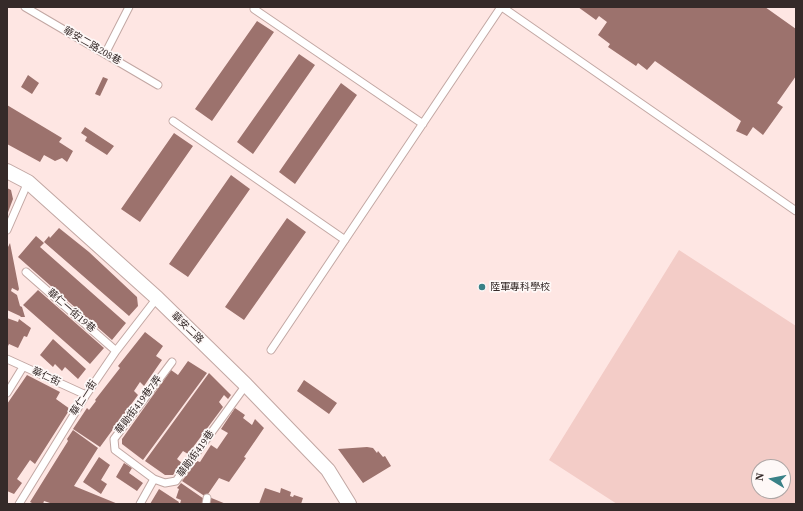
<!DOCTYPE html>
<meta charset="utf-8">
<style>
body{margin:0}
#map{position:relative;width:803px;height:511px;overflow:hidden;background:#fee6e3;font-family:"Source Serif 4",serif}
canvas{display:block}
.frame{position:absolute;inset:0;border:8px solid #352a29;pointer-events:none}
.north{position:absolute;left:751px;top:459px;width:40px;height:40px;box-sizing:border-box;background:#fef8f7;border:1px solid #aea6a5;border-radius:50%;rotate:280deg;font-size:11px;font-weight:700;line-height:16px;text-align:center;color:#352a29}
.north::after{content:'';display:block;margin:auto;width:14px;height:18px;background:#398187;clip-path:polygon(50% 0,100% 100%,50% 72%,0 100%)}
</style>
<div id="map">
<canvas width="803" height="511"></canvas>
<div class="frame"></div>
<div class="north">N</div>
</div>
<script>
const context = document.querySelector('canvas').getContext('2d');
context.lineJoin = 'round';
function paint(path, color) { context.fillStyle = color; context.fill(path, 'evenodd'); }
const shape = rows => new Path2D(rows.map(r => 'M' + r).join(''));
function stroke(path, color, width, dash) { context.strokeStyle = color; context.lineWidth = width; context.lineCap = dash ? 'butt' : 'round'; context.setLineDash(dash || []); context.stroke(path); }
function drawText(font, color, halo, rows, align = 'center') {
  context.font = font + ' "Source Serif 4","Noto Sans TC",serif'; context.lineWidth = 3.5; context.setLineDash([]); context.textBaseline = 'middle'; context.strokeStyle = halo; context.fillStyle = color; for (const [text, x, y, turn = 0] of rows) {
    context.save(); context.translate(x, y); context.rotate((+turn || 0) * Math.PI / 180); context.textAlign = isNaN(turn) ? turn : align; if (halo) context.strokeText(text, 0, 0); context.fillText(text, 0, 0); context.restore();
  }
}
const green = shape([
 [679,250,796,326,796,504,617,504,549,460],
 [759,467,783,467,783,491,759,491]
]);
const building = shape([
 [578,7,765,7,796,29,796,76,777,103,783,107,763,135,753,127,747,136,736,131,741,121,655,61,647,70,638,63,636,66,608,47,610,44,598,35,607,22,599,16,596,20],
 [257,21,274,32,212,121,195,109],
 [299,54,315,65,253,154,237,142],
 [28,75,39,83,32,94,21,87],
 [103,77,108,79,100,96,95,94],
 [341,83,357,95,295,184,279,172],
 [7,105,62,138,59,142,73,151,67,162,62,158,55,161,44,155,40,162,7,144],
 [85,127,114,146,107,155,85,141,87,137,81,133],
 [174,133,193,146,140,222,121,209],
 [231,175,250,189,188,277,169,264],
 [7,188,11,190,13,199,7,215],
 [287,218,306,232,244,320,225,307],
 [59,228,89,252,137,297,138,306,129,316,44,242,49,236,50,238],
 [36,236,44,243,40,247,126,323,112,340,18,257],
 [10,243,19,289,18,291,12,288,11,291,17,295,20,306,22,307,25,317,21,317,20,316,7,310,7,249],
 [38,290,104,348,90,364,23,305],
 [7,318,18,322,19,319,31,328,27,337,24,336,18,348,9,344,7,348],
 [145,332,163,346,156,356,162,360,144,386,140,382,134,391,138,395,100,447,73,429,87,408,89,410,96,401,95,400,120,368,118,366],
 [53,339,86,369,78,379,65,367,62,371,55,364,53,367,40,355],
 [188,361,207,373,143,460,122,444,122,439,171,370,178,375],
 [209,373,231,395,228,399,224,395,219,402,223,407,188,454,183,451,177,459,182,463,173,475,165,475,145,461],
 [27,375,60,392,56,399,70,409,35,464,30,460,17,479,22,483,14,494,7,491,7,404],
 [304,380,337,403,329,414,297,391],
 [235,408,245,415,243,418,252,425,255,419,264,428,244,457,246,458,229,482,219,478,206,497,182,481,197,461,200,462,211,445,217,449,228,433,221,429],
 [73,430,98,448,74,486,118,504,53,504,44,501,43,504,34,504,30,502,68,441,67,439],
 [367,447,373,448,377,453,378,451,383,457,385,456,391,466,363,483,338,449],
 [99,457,110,465,101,480,107,484,101,494,83,482],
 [124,463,132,468,129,473,143,483,137,491,116,477],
 [181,483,207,501,209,497,226,504,180,504,181,500,176,498,179,489,177,488],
 [265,488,280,493,281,488,291,492,290,496,293,497,294,495,303,498,301,504,259,504],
 [159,489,179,502,178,504,150,504]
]);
const service = shape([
 [25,7,158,85],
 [502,7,796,211],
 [254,9,423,124],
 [105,54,129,7],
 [173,121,345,240],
 [7,230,28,182],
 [26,272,116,351],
 [271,350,501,7],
 [7,359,86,395],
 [7,393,23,367],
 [154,479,115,450,114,439,172,362],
 [19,504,86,395,116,351,157,298],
 [140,504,154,479,165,483,176,481,246,385],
 [206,504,207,498]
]);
const minor = shape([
 [7,171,28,182,157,298,246,385,328,470,349,504]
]);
const markers = [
 [482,287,4,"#398187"]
];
const streetNames = [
 ["華安二路208巷",92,46,30],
 ["華仁一街19巷",71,311,41],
 ["華安二路",187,328,44],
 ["華仁街",46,377,25],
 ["華仁一街",84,398,-57],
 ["華勛街419巷7弄",139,405,-53],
 ["華勛街419巷",196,454,-54]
];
const poiNames = [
 ["陸軍專科學校",490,287]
];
paint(green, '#f3ccc7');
paint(building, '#9c726d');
stroke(service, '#c2a7a3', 9);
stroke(minor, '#c2a7a3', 16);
stroke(service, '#fff', 7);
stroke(minor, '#fff', 14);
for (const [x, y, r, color] of markers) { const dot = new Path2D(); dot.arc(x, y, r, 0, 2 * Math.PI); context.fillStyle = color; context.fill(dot); stroke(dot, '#fef8f7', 1.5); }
drawText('10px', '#352a29', '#fef8f7', streetNames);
drawText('10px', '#352a29', '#fef8f7', poiNames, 'left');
</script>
